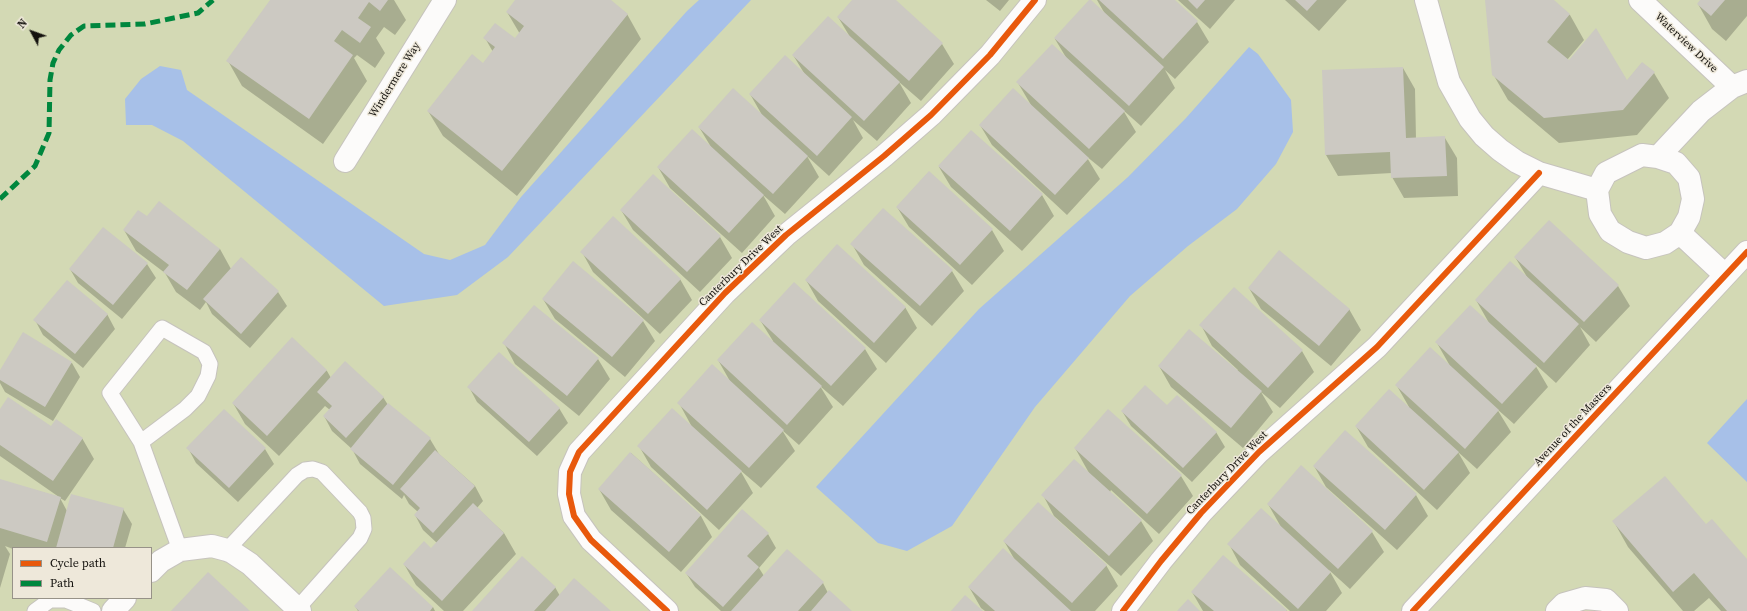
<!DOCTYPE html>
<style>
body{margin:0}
#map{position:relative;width:1747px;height:611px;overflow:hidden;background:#eae6de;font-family:"Source Serif 4",serif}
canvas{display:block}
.legend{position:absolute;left:12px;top:547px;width:140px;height:52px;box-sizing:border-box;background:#eee8da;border:1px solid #979288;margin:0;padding:5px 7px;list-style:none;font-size:12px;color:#14120e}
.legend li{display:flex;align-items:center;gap:8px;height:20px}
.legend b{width:20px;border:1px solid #979288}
.north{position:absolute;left:12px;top:12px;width:40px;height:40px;-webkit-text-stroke:3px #eee8da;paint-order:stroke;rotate:311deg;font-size:11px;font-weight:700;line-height:16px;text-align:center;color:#14120e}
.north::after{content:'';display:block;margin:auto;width:14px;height:18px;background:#14120e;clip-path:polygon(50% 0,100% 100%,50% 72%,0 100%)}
</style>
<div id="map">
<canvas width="1747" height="611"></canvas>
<ul class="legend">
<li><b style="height:5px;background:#e8590c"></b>Cycle path</li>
<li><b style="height:5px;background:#00873e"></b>Path</li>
</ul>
<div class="north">N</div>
</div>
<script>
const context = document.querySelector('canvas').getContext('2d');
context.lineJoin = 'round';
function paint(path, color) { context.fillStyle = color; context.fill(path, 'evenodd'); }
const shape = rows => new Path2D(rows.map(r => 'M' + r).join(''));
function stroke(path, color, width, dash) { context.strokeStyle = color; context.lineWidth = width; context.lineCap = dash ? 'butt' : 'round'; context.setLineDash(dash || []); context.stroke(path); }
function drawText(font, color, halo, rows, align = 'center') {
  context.font = font + ' "Source Serif 4",serif'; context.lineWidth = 3; context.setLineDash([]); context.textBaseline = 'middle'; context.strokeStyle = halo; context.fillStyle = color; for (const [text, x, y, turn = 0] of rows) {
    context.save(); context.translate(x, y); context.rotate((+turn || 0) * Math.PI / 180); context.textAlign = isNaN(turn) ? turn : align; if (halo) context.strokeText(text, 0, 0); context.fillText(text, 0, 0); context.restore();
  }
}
const green = shape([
 [0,0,1747,0,1747,611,0,611],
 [13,548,151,548,151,598,13,598]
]);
const water = shape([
 [699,0,751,0,508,257,457,295,384,306,183,141,152,125,126,125,125,99,141,79,160,66,181,70,187,90,424,254,450,260,485,245,521,197,687,11],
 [1249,47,1258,54,1291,100,1293,132,1276,164,1237,209,1188,246,1130,296,1035,407,952,526,907,551,878,543,816,487,979,309,1128,177,1186,118],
 [1747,399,1747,482,1707,443]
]);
const shadow = shape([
 [271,0,394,0,406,20,395,35,384,27,376,38,385,53,375,68,357,55,354,58,367,81,323,144,242,86,228,61],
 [517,0,609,0,627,14,641,39,517,196,443,136,428,111,483,64,493,52,485,38,515,40,520,34,507,12],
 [853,0,894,0,942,44,954,64,921,101,899,82,911,103,877,141,853,120,863,138,829,176,807,156,819,177,785,214,763,195,775,216,742,253,670,188,658,167,711,147,699,127,762,115,750,94,804,73,793,55,850,37,838,17],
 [986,0,1009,0,1000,11],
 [1097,0,1174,0,1197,22,1209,42,1175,79,1165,70,1175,88,1141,126,1123,110,1136,132,1102,169,1086,156,1100,179,1067,215,992,145,980,125,1031,105,1018,83,1067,59,1055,39,1105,14],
 [1178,0,1235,0,1210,29],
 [1285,0,1347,0,1319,31],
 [1486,0,1552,0,1570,15,1584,40,1567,60,1627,81,1642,63,1654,73,1669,98,1637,135,1559,143,1508,100,1493,74],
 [1701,0,1747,0,1747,16,1726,41,1712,29,1698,4],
 [1403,68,1415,89,1416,139,1445,138,1457,158,1458,196,1404,198,1392,177,1392,173,1338,176,1326,155],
 [971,131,1042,195,1054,216,1022,251,951,187,939,167],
 [929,172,992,230,1004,251,972,285,909,227,897,207],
 [621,210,720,237,732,258,700,292,633,230],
 [124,230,220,249,231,269,241,258,278,292,287,306,250,348,212,314,206,302,200,310,176,292,165,273,136,251],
 [852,244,952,271,964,291,932,326,864,265],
 [582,252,680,279,692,300,660,334,593,272],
 [1515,257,1618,286,1630,306,1596,342,1580,327,1590,345,1556,383,1534,363,1548,387,1514,424,1497,409,1511,432,1477,469,1458,452,1470,473,1437,510,1368,447,1356,426,1409,407,1397,386,1450,366,1437,343,1489,323,1476,300,1527,277],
 [147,264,156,278,122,319,78,283,70,269],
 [806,280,905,307,917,328,886,363,818,301],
 [1249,288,1349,309,1361,330,1331,366,1261,309],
 [543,299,643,321,655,341,625,377,555,319],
 [107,314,115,329,83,368,43,335,35,320],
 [760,320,865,349,877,369,843,406,820,386,833,407,799,445,782,430,795,451,761,488,740,470,753,493,719,530,651,467,639,446,692,427,679,403,731,383,718,360,773,341],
 [1201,325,1302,351,1314,372,1280,408,1261,392,1273,412,1243,448,1171,387,1159,366,1237,371,1238,370,1212,346],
 [292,339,327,371,331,378,383,397,388,405,430,439,439,454,475,486,483,501,477,508,504,533,516,554,463,611,444,611,416,585,404,564,431,549,437,543,423,530,415,515,418,512,409,504,404,495,402,499,360,464,352,449,332,431,324,416,330,410,325,406,279,456,245,424,233,403],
 [504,343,598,359,610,379,579,416,515,364],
 [72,363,80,377,53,421,5,392,0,383,0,372],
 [469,387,559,408,568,423,537,456,477,402],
 [1167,407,1216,432,1225,447,1192,482,1131,426,1122,411],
 [0,410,82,438,94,459,65,501,60,498,67,511,123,509,132,524,125,548,13,549,5,546,10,554,0,588,0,480,59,497,0,456],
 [224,410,265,449,274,464,238,502,196,463,188,448],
 [1075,448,1181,476,1193,496,1159,534,1111,490,1110,492,1141,521,1153,541,1121,576,1054,516,1043,495,1089,473],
 [631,453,701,516,712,537,681,572,611,510,599,489],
 [1314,466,1416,495,1428,516,1397,550,1326,487],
 [1268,504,1372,532,1384,552,1350,589,1329,570,1342,593,1326,611,1290,611,1240,565,1229,544,1281,527],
 [1614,522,1706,525,1747,560,1747,611,1721,611,1709,598,1694,611,1683,611,1628,547],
 [768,534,776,548,759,568,764,576,823,583,828,593,851,611,721,611,695,587,686,573],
 [1004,541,1106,565,1118,586,1095,611,985,611,981,608,969,587,1016,562],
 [555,587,560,596,609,611,473,611],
 [1192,592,1286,610,1287,611,1203,611],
 [355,606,433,607,435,611,358,611]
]);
const building = shape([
 [270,0,388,0,380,11,369,2,358,18,371,27,360,43,342,30,334,41,353,55,309,119,226,61],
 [515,0,611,0,628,14,502,171,427,111,472,54,483,63,495,47,483,38,495,23,515,38,524,26,506,12],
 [852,0,896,0,943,43,909,81,837,17],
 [1089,0,1091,0,1164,67,1129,106,1054,38],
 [1099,0,1175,0,1198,21,1163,59],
 [1188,0,1205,0,1197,9],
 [1295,0,1317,0,1307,11],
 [1485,0,1554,0,1570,14,1547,42,1569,60,1596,28,1627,80,1642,62,1655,72,1623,110,1544,118,1492,75],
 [1700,0,1725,0,1711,16,1697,4],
 [828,16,900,82,864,121,792,55],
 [1052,44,1125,111,1089,149,1016,82],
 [785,55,852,117,817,156,749,94],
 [1403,67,1406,138,1445,136,1447,176,1391,178,1390,152,1325,155,1322,70],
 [733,88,808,156,773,194,698,127],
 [1013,88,1089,158,1055,195,979,125],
 [692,129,764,195,729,233,657,167],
 [971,130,1043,194,1010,231,938,166],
 [929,171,993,229,960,265,896,207],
 [653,174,721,236,687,272,620,210],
 [159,201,220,249,187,290,163,272,169,265,123,230,138,210,147,216],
 [883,208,953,270,920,306,850,244],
 [613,216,681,279,648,314,580,252],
 [1549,220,1619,285,1584,322,1514,257],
 [103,227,148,263,113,305,69,269],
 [837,244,906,307,874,343,805,280],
 [1279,250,1350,309,1319,346,1248,288],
 [241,257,279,291,241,334,203,299],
 [573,261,644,320,612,357,542,299],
 [1510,261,1579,324,1544,363,1475,300],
 [67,280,108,314,75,354,33,320],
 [794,282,866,348,831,386,759,320],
 [1234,287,1303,350,1268,388,1199,325],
 [534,305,599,358,567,396,502,343],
 [1470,305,1537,366,1502,404,1435,342],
 [752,322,822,386,787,425,717,360],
 [1189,329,1262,391,1231,428,1158,366],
 [23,332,72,362,45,407,0,380,0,370],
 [292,337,327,370,267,436,232,403],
 [1430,347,1499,410,1465,449,1395,385],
 [499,352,560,408,529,442,467,387],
 [345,361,384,397,346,438,323,416,332,406,317,392],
 [712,364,784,430,749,468,677,403],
 [1145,385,1167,405,1177,395,1217,432,1183,468,1121,411],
 [1389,389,1459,452,1424,490,1355,426],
 [8,397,51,426,56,419,83,438,53,481,0,445,0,409],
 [388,403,431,438,393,485,350,449],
 [672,408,742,471,707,510,637,446],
 [224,409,266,448,229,488,186,448],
 [1108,409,1182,475,1147,514,1074,448],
 [1345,430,1417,494,1385,530,1313,466],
 [435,450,475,486,433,533,414,515,420,508,400,489],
 [630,452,701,515,669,552,598,489],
 [1074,459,1142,520,1109,556,1041,495],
 [1301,465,1373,531,1338,569,1267,504],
 [1665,476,1706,524,1712,519,1747,559,1747,611,1727,611,1694,573,1673,592,1612,521],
 [0,479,61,497,47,542,0,528],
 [71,494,124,508,113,548,56,548],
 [1038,502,1107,565,1072,603,1003,541],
 [473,503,504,533,442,601,403,564,424,541,431,548],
 [1261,508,1331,572,1298,609,1227,544],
 [742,509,769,533,747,556,759,567,723,607,685,573],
 [1003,548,1071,611,995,611,968,587],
 [787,549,824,582,798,611,731,611],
 [1223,555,1287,610,1286,611,1214,611,1191,592],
 [522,556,556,587,534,611,472,611],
 [390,567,433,607,430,611,359,611,354,606],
 [208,572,250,611,171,611],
 [574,578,611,611,545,611],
 [829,590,852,611,811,611],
 [965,595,983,611,951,611],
 [1188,599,1200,611,1177,611]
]);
const service = shape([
 [141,442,185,409,198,396,208,376,210,364,204,352,162,328,110,393,141,442,180,550],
 [227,550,297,475,305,470,313,469,322,472,360,512,363,518,364,529,360,538,297,609],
 [35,611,50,600,66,600,93,611]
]);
const minor = shape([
 [1426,0,1449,82,1470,119,1484,136,1500,150,1517,162,1539,173,1597,190],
 [1640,0,1732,87],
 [345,161,445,0],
 [1597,190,1600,214,1610,231,1628,242,1646,248,1665,243,1680,233,1689,217,1693,199,1689,178,1676,163,1658,157],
 [1597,190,1606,173,1642,155,1658,157,1701,111,1732,87,1747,81],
 [1680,233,1725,275],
 [151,571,161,561,180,550,212,546,227,550,232,552,250,564,300,611],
 [113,611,125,598],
 [667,611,591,540,574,516,569,494,570,472,579,452,725,293,786,235,884,156,931,115,990,55,1035,0],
 [1123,611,1161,561,1201,513,1259,452,1377,347,1539,173],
 [1413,611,1747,252],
 [1557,611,1564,604,1585,598,1606,600,1617,611]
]);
const quiet = shape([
 [0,199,35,166,49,133,50,80,53,63,59,50,71,35,84,26,145,24,198,13,213,0]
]);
const cycleway = shape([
 [667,611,591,540,574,516,569,494,570,472,579,452,725,293,786,235,884,156,931,115,990,55,1035,0],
 [1123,611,1161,561,1201,513,1259,452,1377,347,1539,173],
 [1413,611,1747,252]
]);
const streetNames = [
 ["Waterview Drive",1686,43,43],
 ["Windermere Way",395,80,-58],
 ["Canterbury Drive West",741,266,-44],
 ["Avenue of the Masters",1573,425,-47],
 ["Canterbury Drive West",1227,473,-46]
];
paint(green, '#d3d9b4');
paint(water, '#a7c0e8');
paint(shadow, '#0003');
paint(building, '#ccc9c2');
stroke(service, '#c6c3bd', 17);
stroke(minor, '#c6c3bd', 24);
stroke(service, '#fcfbfa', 15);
stroke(minor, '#fcfbfa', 22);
stroke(quiet, '#00873e', 5, [10, 5]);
stroke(cycleway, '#e8590c', 6);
drawText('11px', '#14120e', '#eee8da', streetNames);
</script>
